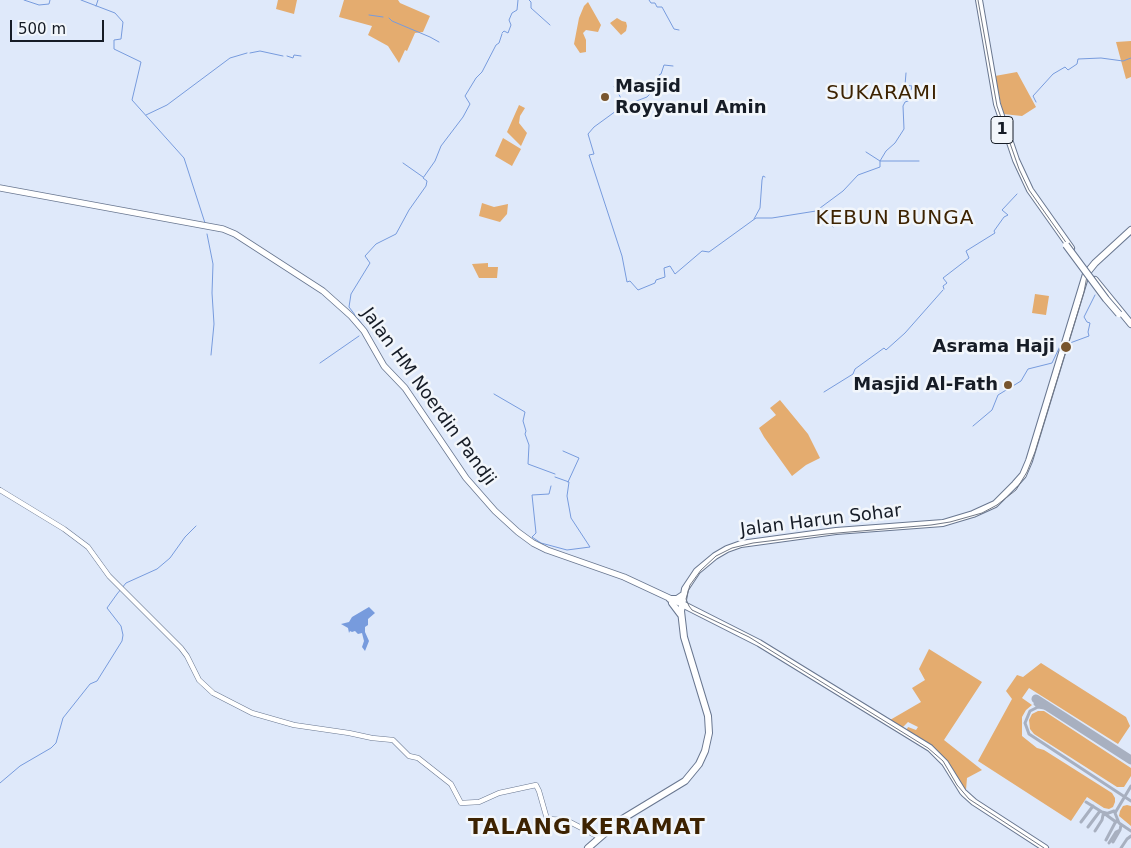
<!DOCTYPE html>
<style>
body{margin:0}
#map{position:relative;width:1131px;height:848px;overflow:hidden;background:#dfe9fa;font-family:"DejaVu Sans",sans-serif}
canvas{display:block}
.scale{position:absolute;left:10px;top:20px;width:94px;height:22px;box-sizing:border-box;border:2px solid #161c26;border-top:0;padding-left:6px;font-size:15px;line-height:18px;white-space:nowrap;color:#161c26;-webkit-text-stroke:4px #f2f6fb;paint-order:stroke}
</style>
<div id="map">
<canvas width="1131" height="848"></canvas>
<div class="scale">500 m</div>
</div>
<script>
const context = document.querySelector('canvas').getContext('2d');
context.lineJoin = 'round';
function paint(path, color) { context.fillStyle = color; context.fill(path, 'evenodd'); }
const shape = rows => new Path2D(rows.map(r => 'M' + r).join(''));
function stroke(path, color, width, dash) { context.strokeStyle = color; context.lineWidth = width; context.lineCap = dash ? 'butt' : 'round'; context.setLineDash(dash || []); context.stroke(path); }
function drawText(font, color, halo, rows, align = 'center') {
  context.font = font + ' "DejaVu Sans",sans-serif'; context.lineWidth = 5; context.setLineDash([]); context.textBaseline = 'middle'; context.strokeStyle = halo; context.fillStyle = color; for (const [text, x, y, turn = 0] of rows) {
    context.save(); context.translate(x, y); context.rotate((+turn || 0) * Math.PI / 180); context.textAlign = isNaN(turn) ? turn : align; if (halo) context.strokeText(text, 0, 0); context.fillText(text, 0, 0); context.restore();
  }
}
const green = shape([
 [278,0,297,0,294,14,276,9],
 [344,0,398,0,400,3,430,16,423,32,415,33,407,51,405,50,399,63,388,46,368,35,372,26,339,17],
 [588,2,601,25,598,32,586,30,583,33,586,40,586,52,580,53,574,44,579,18,584,6],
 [617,18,622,21,626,22,627,26,626,31,621,35,610,23],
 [1131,41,1131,77,1126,79,1116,42],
 [1017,72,1036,107,1022,116,1003,114,995,76],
 [519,105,525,108,520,116,519,123,527,133,521,146,507,132],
 [503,138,521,149,512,166,495,156],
 [482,203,494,207,508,204,507,214,500,222,479,216],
 [488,263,488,267,498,267,497,278,479,278,472,264],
 [1035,294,1049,296,1046,315,1032,313],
 [780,400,808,434,820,458,806,465,792,476,764,437,759,428,776,415,770,408],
 [929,649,982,682,944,740,982,770,967,778,966,790,961,786,945,758,933,747,906,731,908,727,916,730,918,727,908,722,902,728,890,720,921,702,912,688,925,680,919,669],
 [1041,663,1126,717,1130,726,1118,744,1029,688,1022,698,1032,705,1026,710,1022,717,1022,736,1037,748,1044,750,1112,793,1115,798,1115,802,1113,807,1109,809,1104,808,1087,797,1071,821,978,761,1012,699,1006,691,1017,675,1023,677],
 [1038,711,1044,711,1131,768,1131,776,1124,787,1117,787,1034,734,1030,729,1029,720,1032,714],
 [1127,805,1131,806,1131,826,1119,816,1120,811,1123,806]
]);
const water = shape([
 [369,607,375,613,368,619,368,625,365,627,365,632,369,641,365,651,362,647,364,641,362,633,358,634,355,631,352,632,350,631,349,633,348,628,341,624,349,622,352,617]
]);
const stream = shape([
 [24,0,39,5,49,4,50,0],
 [81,0,115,13,123,22,121,39,114,40,114,49,141,62,132,100,184,158,205,223],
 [529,0,531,2,531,8,550,25],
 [649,0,651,3,655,3,657,7,662,7,674,29,679,30],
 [96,6,98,0],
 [369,15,383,17],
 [389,18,392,21,430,37,439,42],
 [502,33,504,31,508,33,511,25,509,20,512,13,517,10,518,0],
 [250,53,260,51,283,56],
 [287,56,293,58,294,55,301,56],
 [673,66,664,65,661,74,659,75,661,82,647,97,618,108,616,111,594,127,588,134,594,154,589,155,622,256,627,282,630,281,638,290,655,283,656,280,665,277,664,268,670,266,675,274,702,251,709,252,756,218,772,218,816,211,843,191,858,175,880,167,880,161,886,151,895,143,904,129,903,106,905,102,914,99],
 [906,73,905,85,912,86,911,90,907,93,907,99],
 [614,87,615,88],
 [616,89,624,104],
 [1036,102,1033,96,1053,74,1065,67,1068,70,1077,64,1078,59,1101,58,1123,61,1131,58],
 [146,115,167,105,230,58,247,53],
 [866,152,880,161,919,161],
 [403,163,423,177],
 [817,212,833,227],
 [754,219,760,208,762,180,763,176,765,177],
 [207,234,213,264,212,293,214,324,211,355],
 [944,289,943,286,947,283,943,278,969,258,966,251,995,233,994,231,1004,217,1008,215,1002,210,1017,194],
 [368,332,349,307,351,294,370,263,365,256,376,244,396,234,409,210,426,186,427,181,423,178,435,161,441,146,463,117,470,104,465,96,476,78,482,72,496,45,499,43,502,34],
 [1070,343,1089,336,1088,332,1090,323,1087,322,1084,317,1095,295],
 [320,363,359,336],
 [824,392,853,374,855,369,884,348,886,350,905,333,943,290],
 [494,394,525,412,523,421,526,431,525,434,529,445,528,464,555,474],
 [973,426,992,410,998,395,1021,381,1028,369,1052,363,1061,344],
 [563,451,579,458,568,482],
 [551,486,549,494,532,495,536,533,532,537,541,543,567,550,590,547,571,518,567,496,569,482,555,477],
 [0,783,20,766,51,748,56,743,63,718,90,684,97,681,122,641,123,635,121,626,107,608,117,594,126,583,157,569,170,558,185,537,196,526]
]);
const taxiway = shape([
 [1038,707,1035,704,1038,699,1044,702,1044,705],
 [1051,709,1038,707,1030,711,1025,723,1029,734,1131,801],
 [1131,786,1115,813,1119,823,1131,831],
 [1086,802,1102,812,1106,813],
 [1105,814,1116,822],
 [1081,822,1093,806],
 [1088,827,1100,811],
 [1095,831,1102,820,1103,815,1114,811],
 [1106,840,1116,821],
 [1113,842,1120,830],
 [1109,843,1116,832,1120,830,1121,825],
 [1121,848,1127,839,1131,836]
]);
const runway = shape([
 [1036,699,1131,760]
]);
const secondary = shape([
 [0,490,64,529,88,547,109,576,181,648,187,656,199,680,213,693,252,713,294,725,349,733,372,738,393,740,409,756,418,758,451,784,461,803,479,802,499,793,536,785,539,791,547,819,566,820,599,837]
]);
const primary = shape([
 [0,188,223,229,235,234,323,291,351,316,364,331,384,366,405,388,466,478,495,511,518,532,533,543,547,550,624,577,682,604]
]);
const trunk = shape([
 [979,0,997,104,1016,160,1030,190,1071,248],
 [1095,280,1131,324],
 [670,599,677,599,683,595],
 [672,603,681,615],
 [682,604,759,643,930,748,945,763,963,792],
 [964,793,974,802,1045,848],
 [588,848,619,821,685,781,699,764,705,751,709,733,708,716,684,637,681,611,685,589,697,571,715,556,727,549,741,544,836,531,943,523,973,514,995,504,1015,484,1023,475,1029,461,1086,274,1095,263,1131,230]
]);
const tram = shape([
 [978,0,997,106,1019,169,1029,190,1084,268,1087,276,1084,292,1035,452,1027,472,1016,490,997,505,982,513,950,522,931,525,826,534,753,543,732,548,716,556,701,570,690,585,686,599,689,606,692,610,749,637,928,748,943,761,957,785,969,799,1044,848]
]);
const trunkBridge = shape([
 [1066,245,1106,299,1119,314]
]);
const markers = [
 [605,97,5,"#78552e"],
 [1066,347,6,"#78552e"],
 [1008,385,5,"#78552e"]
];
const shields = [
 [1002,130,22]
];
const shieldNames = [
 ["1",1002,130]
];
const poiNames = [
 ["Masjid",615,87,"left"],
 ["Royyanul Amin",615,108,"left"],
 ["Asrama Haji",1055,347],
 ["Masjid Al-Fath",998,385]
];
const streetNames = [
 ["Jalan HM Noerdin Pandji",428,397,54],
 ["Jalan Harun Sohar",821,521,-7]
];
const quarterNames = [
 ["SUKARAMI",882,94],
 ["KEBUN BUNGA",895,219]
];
const districtNames = [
 ["TALANG KERAMAT",587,828]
];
paint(green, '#e4ac6f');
paint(water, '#779bdd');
stroke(stream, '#779bdd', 1);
stroke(taxiway, '#a8b0c0', 3);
stroke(runway, '#a8b0c0', 9);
stroke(secondary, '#697790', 5.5);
stroke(primary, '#697790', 7);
stroke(trunk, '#697790', 8);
stroke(secondary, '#fff', 4.5);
stroke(primary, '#fff', 5.5);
stroke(trunk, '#fff', 6);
stroke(tram, '#717886', 1);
stroke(trunkBridge, '#697790', 8, []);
stroke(trunkBridge, '#fff', 6);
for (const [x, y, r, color] of markers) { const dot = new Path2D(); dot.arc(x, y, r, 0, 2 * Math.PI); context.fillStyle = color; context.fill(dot); stroke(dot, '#f2f6fb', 2); }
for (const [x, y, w] of shields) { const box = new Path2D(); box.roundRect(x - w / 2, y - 13.5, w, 27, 4); context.fillStyle = '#f2f6fb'; context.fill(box); stroke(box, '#161c26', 1); }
drawText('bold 16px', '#161c26', null, shieldNames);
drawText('bold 18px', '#161c26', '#f2f6fb', poiNames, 'right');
drawText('18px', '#161c26', '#f2f6fb', streetNames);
context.letterSpacing = '1px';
drawText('20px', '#3d2302', '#f2f6fb', quarterNames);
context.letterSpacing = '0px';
context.letterSpacing = '1px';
drawText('bold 22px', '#3d2302', '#f2f6fb', districtNames);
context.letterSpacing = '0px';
</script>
